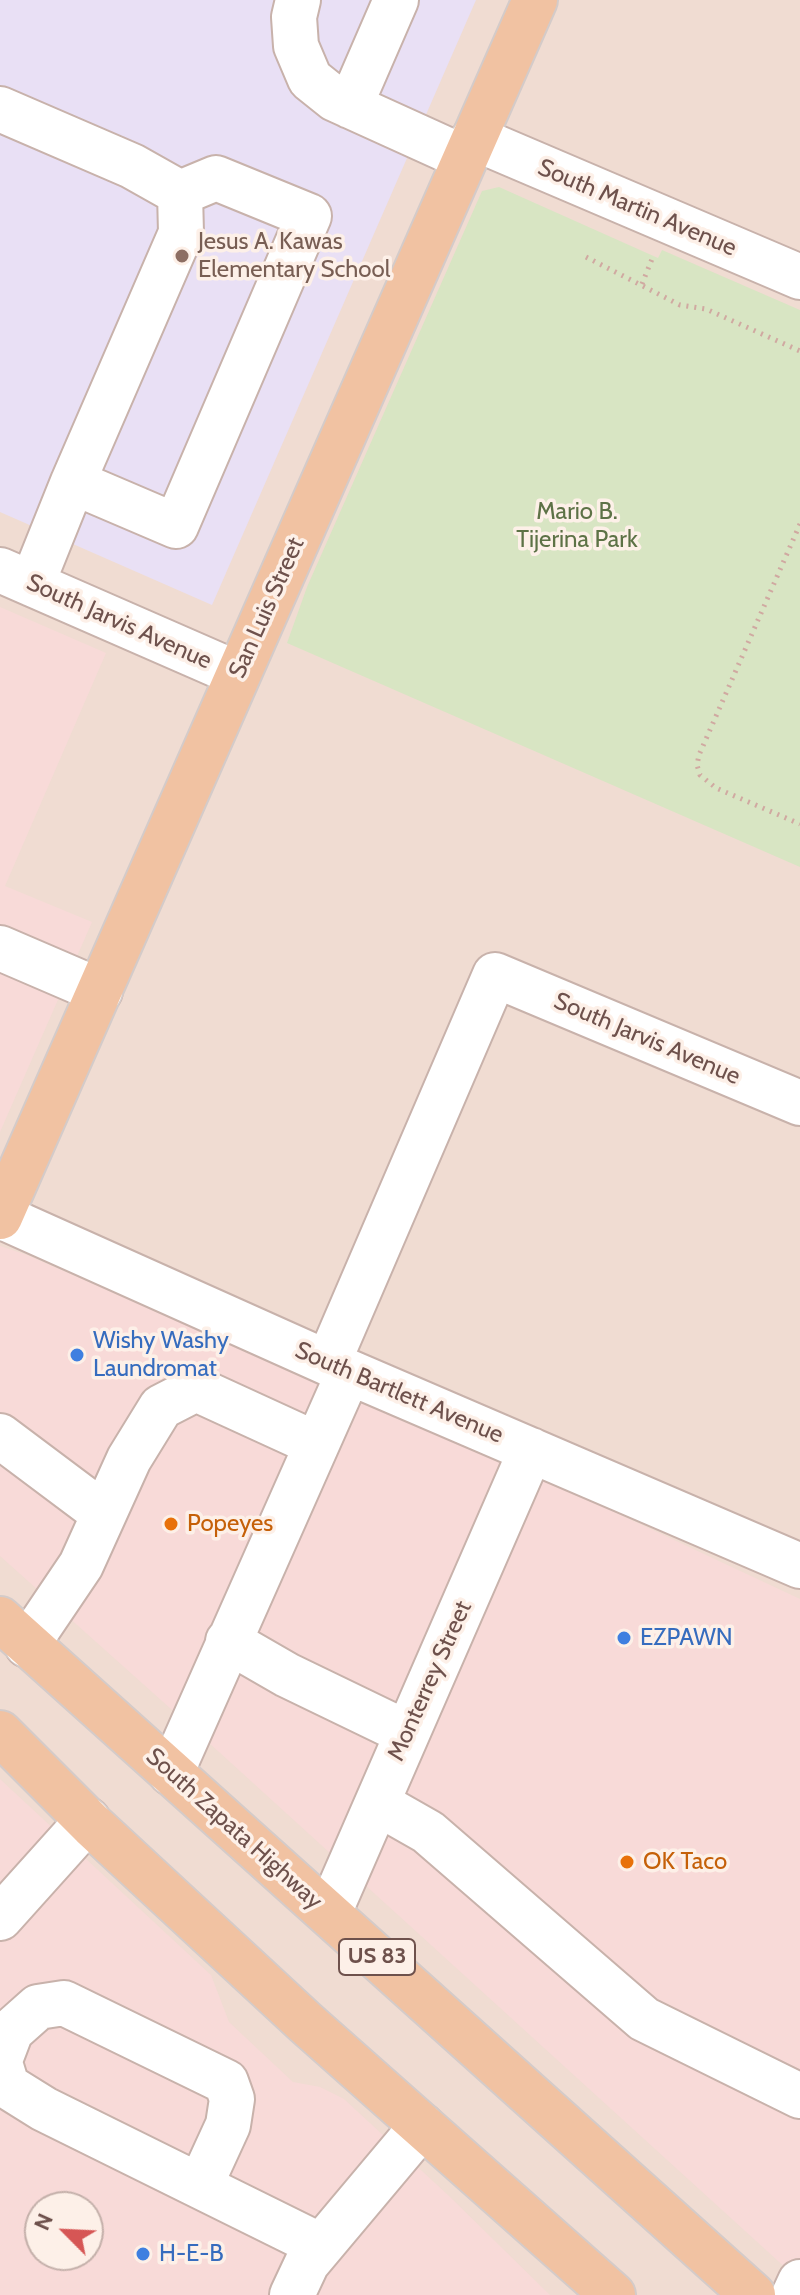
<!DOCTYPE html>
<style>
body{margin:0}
#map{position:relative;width:800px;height:2295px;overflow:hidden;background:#f9ece3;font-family:Cabin,sans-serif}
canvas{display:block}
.north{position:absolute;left:24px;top:2191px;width:80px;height:80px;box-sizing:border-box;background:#fdf0e8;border:2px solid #c4b0aa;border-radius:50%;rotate:294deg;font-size:22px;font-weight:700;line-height:32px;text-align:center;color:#6e514c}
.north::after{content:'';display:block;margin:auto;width:28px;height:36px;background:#d65655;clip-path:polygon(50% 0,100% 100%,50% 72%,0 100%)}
</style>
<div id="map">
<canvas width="800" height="2295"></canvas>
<div class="north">N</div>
</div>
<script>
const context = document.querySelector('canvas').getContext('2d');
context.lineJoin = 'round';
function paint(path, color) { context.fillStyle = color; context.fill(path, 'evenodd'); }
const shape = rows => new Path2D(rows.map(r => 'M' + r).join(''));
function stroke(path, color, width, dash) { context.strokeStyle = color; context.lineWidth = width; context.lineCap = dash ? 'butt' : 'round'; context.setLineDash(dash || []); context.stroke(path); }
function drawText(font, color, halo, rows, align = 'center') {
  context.font = font + ' Cabin,sans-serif'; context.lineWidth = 7; context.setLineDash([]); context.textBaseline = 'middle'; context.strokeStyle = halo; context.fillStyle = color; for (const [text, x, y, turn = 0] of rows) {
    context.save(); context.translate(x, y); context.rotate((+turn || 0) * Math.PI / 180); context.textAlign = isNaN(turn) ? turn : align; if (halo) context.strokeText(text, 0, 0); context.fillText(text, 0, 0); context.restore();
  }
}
const residential = shape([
 [0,0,800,0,800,2295,0,2295],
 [40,2207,88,2207,88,2255,40,2255]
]);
const commercial = shape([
 [0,607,106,653,5,886,92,922,0,1132],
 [0,1246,27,1255,563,1488,800,1599,800,2281,219,1752,0,1556],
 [0,1779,211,1975,229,2022,293,2082,320,2087,344,2099,448,2195,550,2295,0,2295],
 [40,2207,88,2207,88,2255,40,2255]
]);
const education = shape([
 [0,0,476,0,212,605,0,512]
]);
const green = shape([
 [499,187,658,258,662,250,800,310,800,867,287,643,307,587,482,191]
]);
const path = shape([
 [586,257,680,305,706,309,800,351],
 [642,284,652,259],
 [800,524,699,755,697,765,700,775,716,788,800,824]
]);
const minor = shape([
 [298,0,294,17,296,46,310,79,335,99,465,158],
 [350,106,396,0],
 [0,109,132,166,180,193,181,233,73,482,32,584],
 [474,138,800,277],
 [73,482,176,526,309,216,216,178,180,193],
 [0,570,238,674],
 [0,948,100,991],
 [0,1216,328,1363,800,1566],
 [328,1363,495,975,800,1103],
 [0,1436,104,1514],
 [228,1641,287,1675,407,1733],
 [27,1645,81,1565,129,1459,161,1407,196,1389,316,1444],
 [171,1773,349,1372],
 [377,1803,428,1832,644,2019,800,2096],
 [329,1913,531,1450],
 [0,1918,88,1820],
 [0,2060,11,2031,38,2007,64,2003,226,2082,232,2099,228,2125,200,2186],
 [0,2063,7,2086,44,2109,321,2246],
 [292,2295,307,2263,422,2126],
 [794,2295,800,2282]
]);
const major = shape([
 [0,1217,535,0],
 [0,1619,753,2295],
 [0,1733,92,1825,306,2023,613,2295]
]);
const markers = [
 [182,256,8,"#8d6e63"],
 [77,1355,8,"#3f7fe0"],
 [171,1524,8,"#e8710a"],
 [624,1638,8,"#3f7fe0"],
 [627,1862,8,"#e8710a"],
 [143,2254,8,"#3f7fe0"]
];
const shields = [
 [377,1957,76]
];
const shieldNames = [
 ["US 83",377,1957]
];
const streetNames = [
 ["South Martin Avenue",637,208,23],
 ["San Luis Street",267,608,-66],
 ["South Jarvis Avenue",119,622,24],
 ["South Jarvis Avenue",647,1039,23],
 ["South Bartlett Avenue",399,1393,23],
 ["Monterrey Street",430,1681,-66],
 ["South Zapata Highway",234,1829,42]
];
const educationNames = [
 ["Jesus A. Kawas",198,242],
 ["Elementary School",198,270]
];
const parkNames = [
 ["Mario B.",577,512],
 ["Tijerina Park",577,540]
];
const shopNames = [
 ["Wishy Washy",93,1341],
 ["Laundromat",93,1369],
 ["EZPAWN",640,1638],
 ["H-E-B",159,2254]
];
const foodNames = [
 ["Popeyes",187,1524],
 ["OK Taco",643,1862]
];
paint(residential, '#f0dcd2');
paint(commercial, '#f8dad8');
paint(education, '#e9e0f5');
paint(green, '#d8e5c3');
stroke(minor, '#c8b2ab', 48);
stroke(major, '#d4cbc9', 48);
stroke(path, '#d0a9a1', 5, [2, 6]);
stroke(minor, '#fff', 44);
stroke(major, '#f1c2a2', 44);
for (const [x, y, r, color] of markers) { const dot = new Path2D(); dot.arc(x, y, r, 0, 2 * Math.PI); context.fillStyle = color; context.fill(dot); stroke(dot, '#fdf0e8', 3); }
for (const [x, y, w] of shields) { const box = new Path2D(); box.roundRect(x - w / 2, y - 18, w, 36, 6); context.fillStyle = '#fdf0e8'; context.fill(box); stroke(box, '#6e514c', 2); }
drawText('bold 22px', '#6e514c', null, shieldNames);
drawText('24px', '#6e514c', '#fdf0e8', streetNames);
drawText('24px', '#785e54', '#fdf0e8', educationNames, 'left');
drawText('24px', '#5d7246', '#fdf0e8', parkNames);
drawText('24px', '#366cbe', '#fdf0e8', shopNames, 'left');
drawText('24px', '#c56008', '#fdf0e8', foodNames, 'left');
</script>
